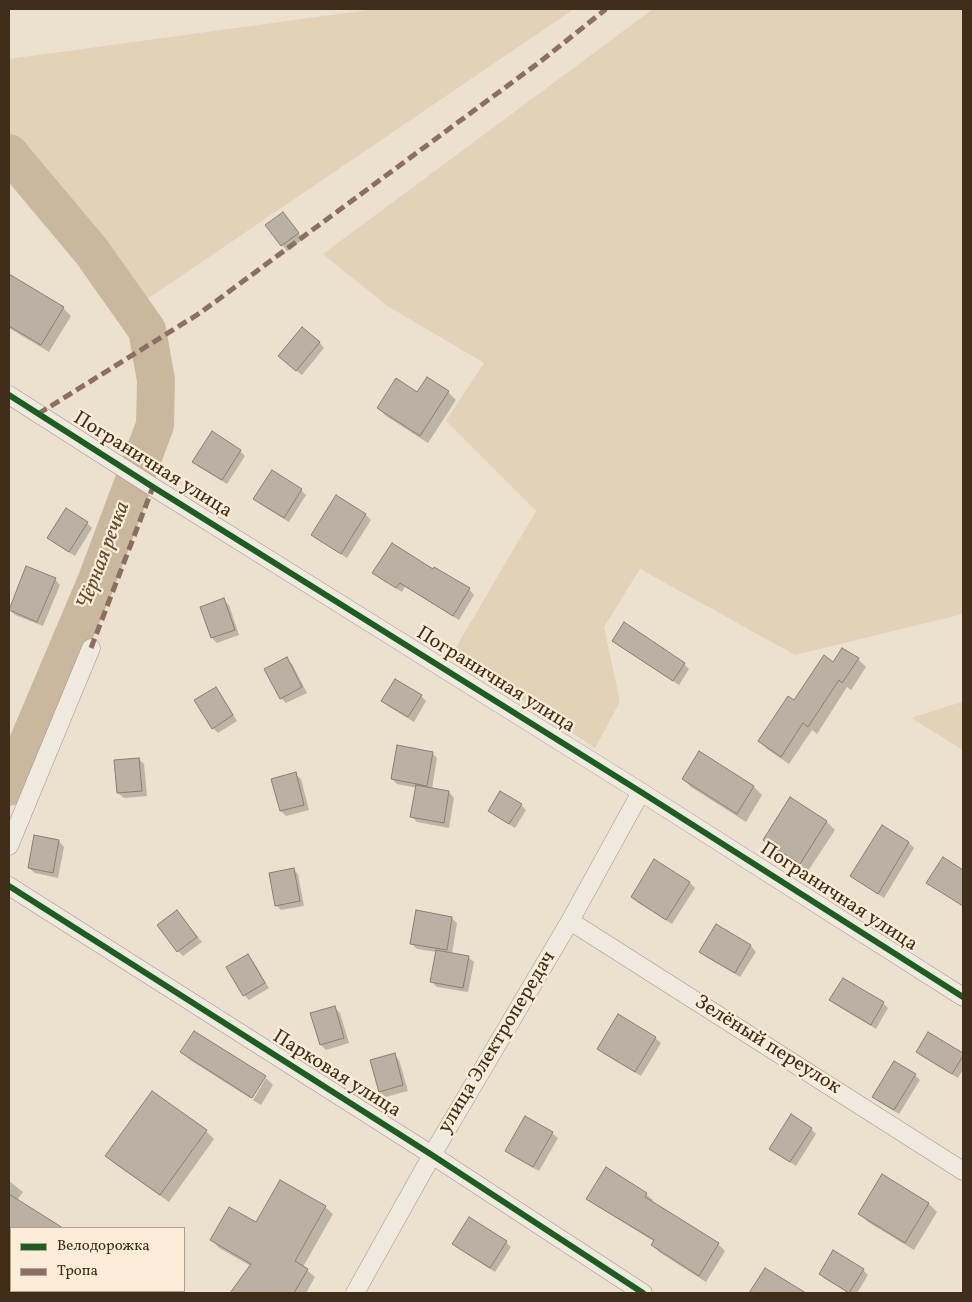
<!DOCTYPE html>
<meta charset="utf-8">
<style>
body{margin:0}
#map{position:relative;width:972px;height:1302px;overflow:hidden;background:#ece1cf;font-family:Vollkorn,serif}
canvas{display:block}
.frame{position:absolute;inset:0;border:10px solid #412e1a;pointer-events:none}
.legend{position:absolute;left:10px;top:1227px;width:175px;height:65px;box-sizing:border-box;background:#fbedd7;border:1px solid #b1a18b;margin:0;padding:6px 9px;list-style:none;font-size:15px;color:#412e1a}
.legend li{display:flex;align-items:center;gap:10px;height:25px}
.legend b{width:25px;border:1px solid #b1a18b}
</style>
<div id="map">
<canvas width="972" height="1302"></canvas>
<div class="frame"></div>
<ul class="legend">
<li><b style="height:6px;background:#1b5e20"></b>Велодорожка</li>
<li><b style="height:6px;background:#8d6e63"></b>Тропа</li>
</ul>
</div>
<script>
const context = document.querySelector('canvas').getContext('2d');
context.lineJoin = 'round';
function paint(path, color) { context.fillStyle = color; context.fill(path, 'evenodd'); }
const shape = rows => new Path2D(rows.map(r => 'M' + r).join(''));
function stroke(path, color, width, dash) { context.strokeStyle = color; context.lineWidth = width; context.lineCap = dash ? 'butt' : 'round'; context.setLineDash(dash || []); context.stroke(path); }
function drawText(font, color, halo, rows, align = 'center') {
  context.font = font + ' Vollkorn,serif'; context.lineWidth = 4.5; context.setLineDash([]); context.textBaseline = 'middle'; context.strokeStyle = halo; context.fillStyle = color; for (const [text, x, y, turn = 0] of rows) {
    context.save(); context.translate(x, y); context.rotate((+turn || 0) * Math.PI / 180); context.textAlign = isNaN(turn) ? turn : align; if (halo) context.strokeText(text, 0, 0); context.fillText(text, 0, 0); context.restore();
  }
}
const green = shape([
 [375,9,574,9,137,306,32,195,9,159,9,59],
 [653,9,963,9,963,614,795,655,640,569,604,627,620,702,595,748,452,654,536,511,446,421,484,363,386,305,323,254],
 [963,702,963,750,911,718,955,704]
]);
const shadow = shape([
 [283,214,303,239,287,251,267,225],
 [14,278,63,308,71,316,49,352,9,328,9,286],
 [319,342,324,348,302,375,284,361],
 [448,392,456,400,428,443,386,416,378,408,417,394],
 [240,451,245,456,227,484,199,467,194,462],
 [301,490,306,495,289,522,260,504,255,499],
 [337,497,366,515,371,520,347,558,318,540,313,535],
 [87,523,92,528,75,556,54,543,49,537],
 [433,571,469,589,474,595,459,620,405,587,402,592,379,578,374,572],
 [55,579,60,585,43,626,15,615,9,609],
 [223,600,229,605,239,635,217,643,212,638,201,608],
 [614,640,684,664,689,669,679,685,619,646],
 [287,659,292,664,307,693,286,703,281,698],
 [858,659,866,667,851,690,847,687,817,734,812,730,789,764,767,749,759,741,794,702,834,663],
 [216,688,221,694,237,721,218,733,213,728],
 [421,696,426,701,414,722,388,706,383,701],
 [432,753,437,758,432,789,449,792,454,798,449,828,417,822,412,817,417,788,397,784,392,779],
 [699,753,754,787,762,795,746,822,691,787,683,779],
 [139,759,144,764,147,796,124,798,118,793],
 [295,774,301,779,309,810,286,816,281,811],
 [791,799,827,822,835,830,808,871,772,848,764,840],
 [521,805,526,810,515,828,495,816,490,811],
 [882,827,909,843,914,848,884,898,857,881,852,876],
 [59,841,64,847,58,878,35,873,29,868],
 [293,869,298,874,304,906,281,910,276,905],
 [690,883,695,888,672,924,637,902,632,897],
 [177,911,202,942,183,956,178,951],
 [452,918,457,923,452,954,468,957,474,962,468,992,437,987,432,982,437,952,417,949,412,944],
 [716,926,751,946,756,952,740,977,706,957,701,952],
 [248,955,253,961,269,988,249,1000,244,995],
 [831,1000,883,1003,888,1008,876,1029,836,1005],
 [334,1007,340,1013,349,1043,326,1050,321,1045],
 [195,1032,266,1077,264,1077,250,1098,190,1060,182,1052],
 [929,1034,963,1055,963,1069,958,1078,923,1057,918,1052],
 [655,1038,661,1043,641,1076,604,1054,599,1049],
 [394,1055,399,1060,408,1091,385,1097,380,1092],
 [915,1075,920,1080,899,1114,879,1102,874,1096],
 [266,1078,273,1085,261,1105,253,1100],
 [811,1129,816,1134,796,1166,776,1154,771,1149],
 [206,1131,214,1139,169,1202,115,1164,107,1156],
 [552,1133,558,1138,539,1171,512,1156,507,1151],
 [883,1176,929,1204,937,1212,914,1250,868,1222,860,1214],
 [9,1181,23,1192,17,1200,59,1228,11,1228,11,1242,9,1240],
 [646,1194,653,1200,652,1203,718,1244,725,1251,706,1282,659,1252,653,1245,655,1242,595,1205,588,1198],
 [325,1207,333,1214,303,1267,315,1277,306,1293,297,1293,292,1290,289,1293,231,1293,251,1266,219,1248,212,1240],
 [506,1242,511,1247,495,1272,459,1249,454,1244],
 [11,1244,11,1254,9,1252,9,1247],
 [766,1269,799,1290,802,1293,751,1293],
 [863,1270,868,1275,857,1293,849,1293,825,1279,820,1274]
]);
const river = shape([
 [9,153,92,252,147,330,156,380,155,425,96,582,9,787]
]);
const building = shape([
 [283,212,299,233,281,246,265,225,283,212],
 [9,274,64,307,41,345,9,326,9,274],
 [302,327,320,342,296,371,278,356,302,327],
 [427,377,449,391,420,436,377,408,396,378,417,392,427,377],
 [212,431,241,450,222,480,192,462,212,431],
 [272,470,302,489,284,518,253,499,272,470],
 [336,495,366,514,341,554,311,535,336,495],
 [66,508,88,522,69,552,47,538,66,508],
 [392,543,433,569,434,567,470,588,453,616,400,583,396,588,372,573,392,543],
 [26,566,56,578,37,622,9,610,26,566],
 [224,598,235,630,211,638,200,607,224,598],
 [624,622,685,663,673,681,612,641,624,622],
 [842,648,859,658,842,683,839,680,808,727,803,723,781,757,758,741,788,696,794,700,824,655,833,662,842,648],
 [287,657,302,687,280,699,264,669,287,657],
 [395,679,422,695,408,717,381,701,395,679],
 [216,687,233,715,212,729,194,700,216,687],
 [397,745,433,752,427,786,391,779,397,745],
 [699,751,754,786,737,814,682,779,699,751],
 [139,758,142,791,117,793,114,760,139,758],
 [296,772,304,805,280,811,271,779,296,772],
 [416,785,449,791,444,823,410,817,416,785],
 [500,791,522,804,509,824,488,811,500,791],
 [790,797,827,821,800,864,763,840,790,797],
 [882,825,909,842,878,894,850,876,882,825],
 [34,835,59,840,53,873,28,868,34,835],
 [943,857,963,870,963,906,926,883,943,857],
 [654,859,690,882,666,920,631,897,654,859],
 [294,868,300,901,275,906,269,873,294,868],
 [177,910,197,937,177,952,157,925,177,910],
 [416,910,452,917,447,950,410,944,416,910],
 [716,924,751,945,735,973,699,952,716,924],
 [436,950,469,956,463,988,430,982,436,950],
 [248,954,265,983,243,996,226,967,248,954],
 [843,978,884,1002,871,1025,829,1000,843,978],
 [335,1006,344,1038,320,1045,310,1013,335,1006],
 [618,1014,656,1037,635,1072,597,1049,618,1014],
 [194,1031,266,1076,252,1098,180,1052,194,1031],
 [928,1032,963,1053,963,1056,952,1074,916,1052,928,1032],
 [395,1053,403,1085,379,1092,370,1060,395,1053],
 [894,1061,916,1074,894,1110,872,1097,894,1061],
 [152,1091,207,1130,160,1195,105,1156,152,1091],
 [791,1114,812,1128,790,1162,769,1149,791,1114],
 [525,1116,553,1132,533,1167,505,1151,525,1116],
 [606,1167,647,1193,645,1197,719,1243,699,1276,651,1245,654,1240,586,1199,606,1167],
 [882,1174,929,1203,905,1243,858,1214,882,1174],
 [280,1180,326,1206,295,1261,308,1269,294,1293,230,1293,251,1264,210,1240,229,1207,256,1222,280,1180],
 [9,1194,63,1228,9,1228,9,1194],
 [469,1217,507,1241,490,1268,452,1244,469,1217],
 [833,1250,864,1269,849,1293,819,1274,833,1250],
 [765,1268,806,1293,749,1293,765,1268]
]);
const street = shape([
 [9,395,153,487,641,792,963,997],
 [9,846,91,648],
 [9,886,432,1155,643,1293],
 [570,921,963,1171],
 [355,1293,432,1155,570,921,641,792]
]);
const quiet = shape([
 [38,414,200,313,541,61,606,9],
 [91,648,153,487]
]);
const cycleway = shape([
 [9,395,153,487,641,792,963,997],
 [9,886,432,1155,643,1293]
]);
const streetNames = [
 ["Пограничная улица",152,466,32],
 ["Пограничная улица",495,681,32],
 ["Пограничная улица",838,898,33],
 ["улица Электропередач",498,1043,-59],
 ["Зелёный переулок",767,1046,32],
 ["Парковая улица",336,1075,32]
];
const waterNames = [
 ["Чёрная речка",105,556,-69]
];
paint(green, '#e2d2b8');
paint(shadow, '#0003');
stroke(river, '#c9b89e', 38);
paint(building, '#bab1a4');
stroke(building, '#877f73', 1);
stroke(street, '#a0978a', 19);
stroke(street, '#efe9e0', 18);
stroke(quiet, '#8d6e63', 5, [10, 5]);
stroke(cycleway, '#1b5e20', 6);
drawText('20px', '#412e1a', '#fbedd7', streetNames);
drawText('italic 21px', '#5f4c36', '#fbedd7', waterNames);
</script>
